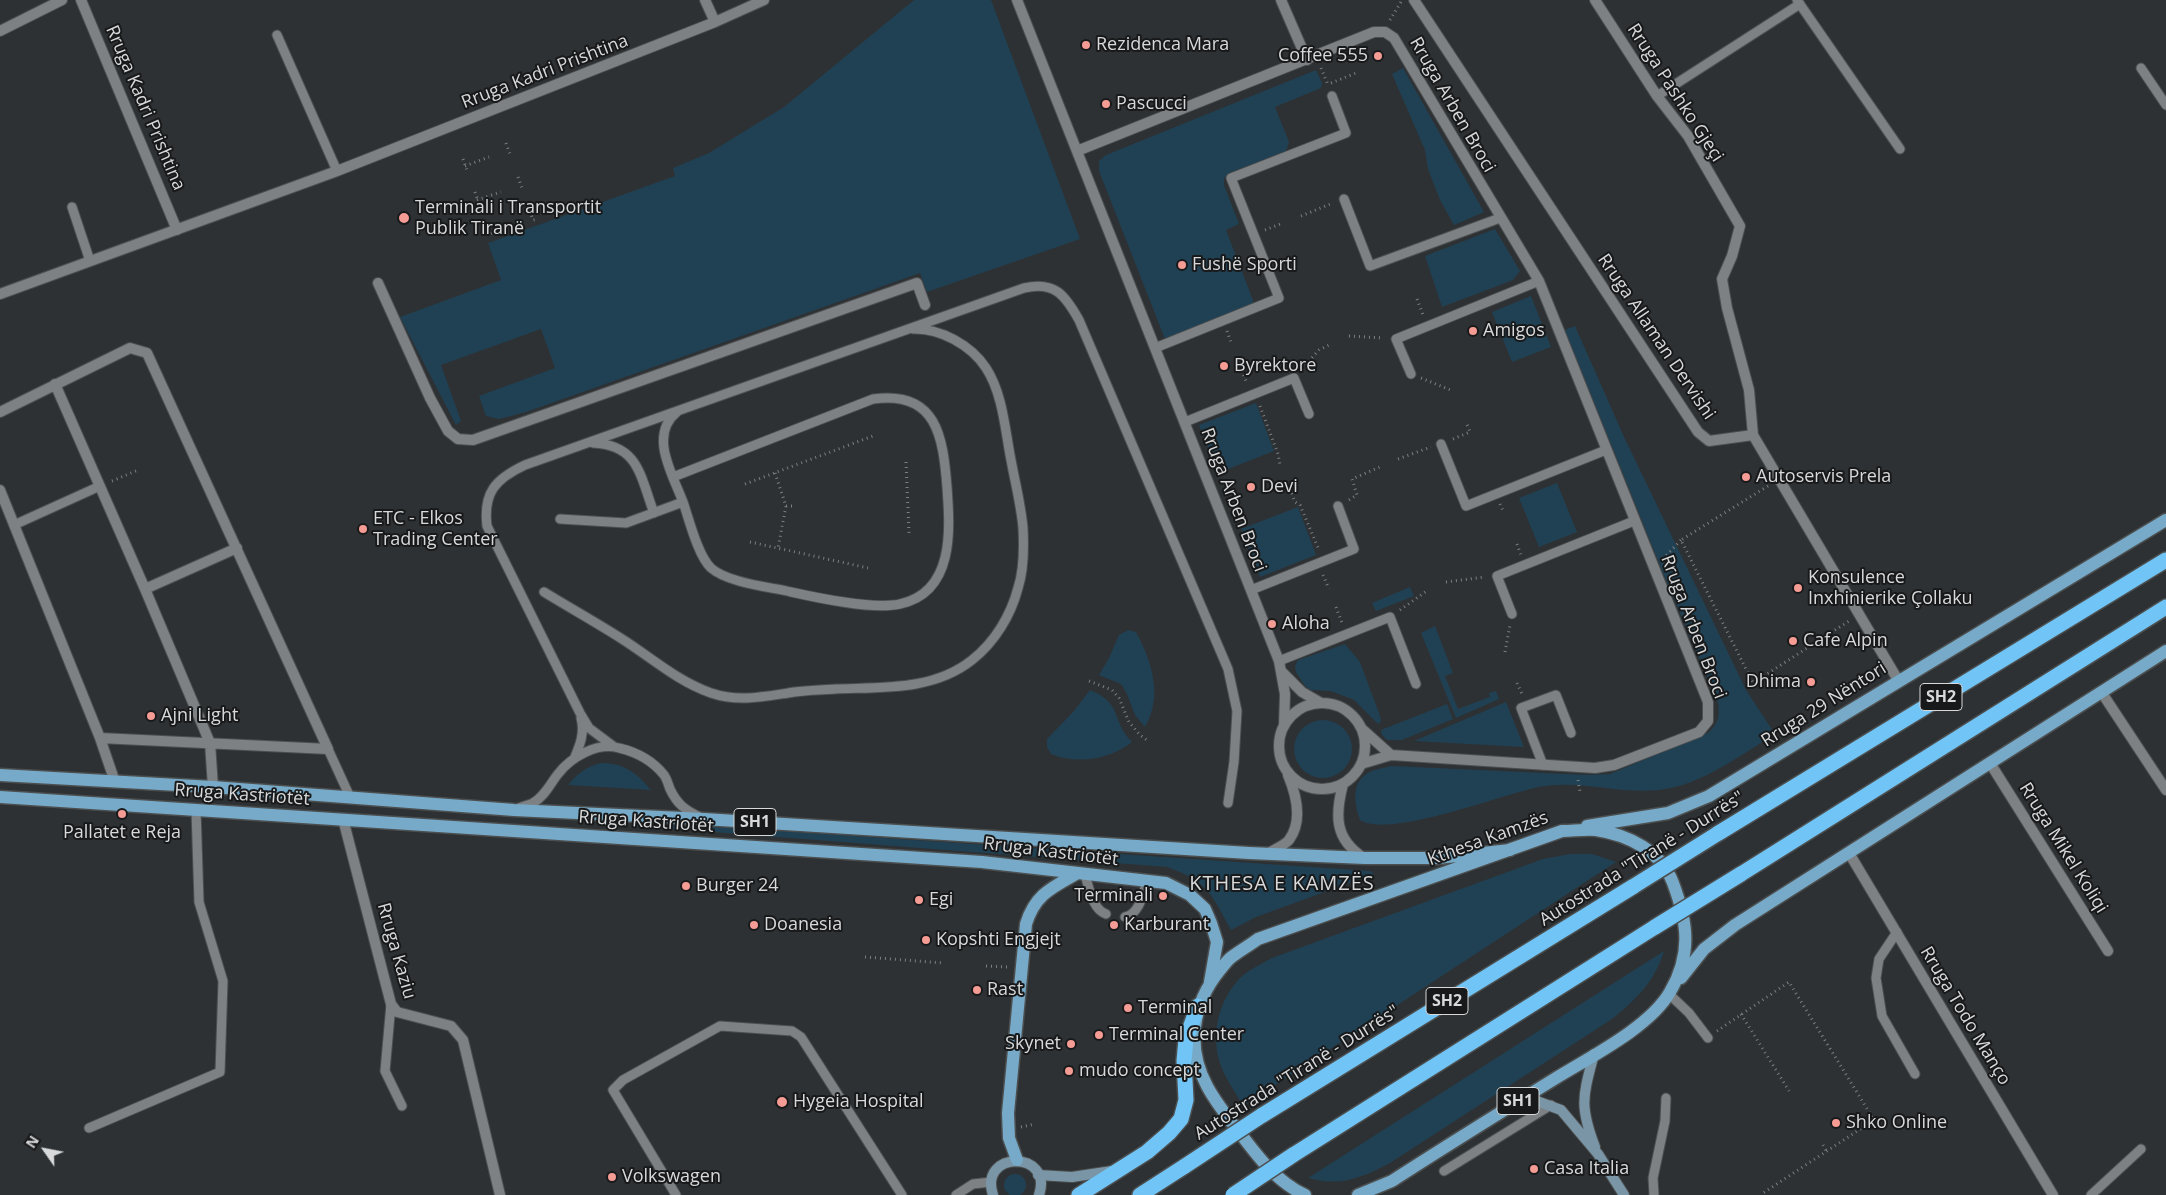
<!DOCTYPE html>
<html>
<head>
<meta charset="utf-8">
<style>
	body { margin:0 }
	#map { position:relative; width:2166px; height:1195px; overflow:hidden; background:#2e3133; font-family:"Open Sans",sans-serif }
	canvas { display:block }
	.north { position:absolute; left:20px; top:1125px; width:50px; height:50px; -webkit-text-stroke:4px #18191a; paint-order:stroke; rotate:303deg; font-size:14px; font-weight:700; line-height:20px; text-align:center; color:#d7d9da }
	.north::after { content:''; display:block; margin:auto; width:18px; height:22px; background:#d7d9da; clip-path:polygon(50% 0,100% 100%,50% 72%,0 100%) }
</style>
</head>
<body>
<div id="map">
<canvas width="2166" height="1195"></canvas>
<div class="north">N</div>
</div>
<script>
const context = document.querySelector('canvas').getContext('2d');
context.lineJoin = 'round';
function fill(path, color) { context.fillStyle = color; context.fill(path, 'evenodd'); }
function strokePath(path, color, width, dash) { context.strokeStyle = color; context.lineWidth = width; context.lineCap = dash ? 'butt' : 'round'; context.setLineDash(dash || []); context.stroke(path); }
function write(font, color, halo, rows, align = 'center') {
  context.font = font + ' "Open Sans",sans-serif'; context.lineWidth = 4; context.setLineDash([]); context.textBaseline = 'middle'; context.strokeStyle = halo; context.fillStyle = color; for (const [text, x, y, turn = 0] of rows) {
    context.save(); context.translate(x, y); context.rotate((+turn || 0) * Math.PI / 180); context.textAlign = isNaN(turn) ? turn : align; if (halo) context.strokeText(text, 0, 0); context.fillText(text, 0, 0); context.restore();
  }
}
fill(new Path2D(`
	M914 0H991L1080 239 927 292 920 273 526 412 499 419 486 416 479 396 555 368 541 329 441 365 461 421 456 425 400 317 501 280 488 243 675 176 673 168 709 153 784 107Z
	M1403 68 1484 212 1454 225 1440 200 1428 169 1425 150 1392 74Z
	M1316 70 1322 83 1321 88 1275 107 1289 142 1286 151 1229 173 1224 178V185L1239 224 1226 230 1254 303 1165 339 1099 171V161L1106 155Z
	M1495 229 1520 271 1513 280 1442 307 1425 256Z
	M1531 296 1551 347 1512 362 1492 312Z
	M1575 326 1625 439 1746 690 1775 734C1744 753 1711 778 1675 787 1630 799 1584 778 1539 787 1503 794 1389 839 1360 820 1354 804 1351 783 1368 773 1374 769 1384 768 1391 766L1588 775 1610 774 1708 733C1719 722 1720 716 1718 702L1663 573 1565 330Z
	M1256 403 1274 451 1218 473 1199 425Z
	M1557 483 1577 532 1539 547 1519 498Z
	M1298 507 1316 555 1260 577 1241 529Z
	M1410 587 1414 596 1376 611 1372 603Z
	M1435 626 1453 673 1445 676 1458 709 1490 697 1489 693 1496 691 1499 699 1456 718 1421 633Z
	M1128 630 1136 632C1152 662 1163 695 1145 727L1135 715 1127 694 1121 684 1099 675 1109 658 1119 635Z
	M1345 644 1360 662 1380 716 1381 721 1378 724 1354 700 1331 691 1311 690 1305 686 1296 672 1295 666 1298 660Z
	M1090 690C1123 703 1110 719 1132 742 1111 759 1077 765 1051 754L1047 747V739L1074 711Z
	M1506 702 1524 747 1414 741Z
	M1447 704 1453 719 1402 740H1387L1382 735 1381 730Z
	M1294 749a29 29 0 1 1 58 0a29 29 0 1 1-58 0Z
	M601 763C624 763 637 773 651 790L568 785C578 773 586 767 601 763Z
	M636 824 736 828 1370 871 1374 874 1256 917 1231 930C1211 894 1209 882 1167 867L635 826Z
	M1570 854H1592L1616 862 1243 1106C1237 1095 1229 1084 1224 1073 1209 1042 1216 1004 1239 979 1248 970 1261 964 1272 958L1543 859Z
	M1664 951C1655 981 1636 1000 1612 1019L1390 1163C1361 1178 1341 1187 1308 1178Z
	M1004 1185a11 11 0 1 1 22 0a11 11 0 1 1-22 0Z`), '#204154');
const lane = new Path2D(`
	M1797 0 1900 149
	M277 35 337 171
	M2141 68 2166 105
	M1657 96 1800 4
	M1344 199 1370 266 1500 218
	M72 207 90 261
	M1155 348 1279 298 1231 178 1346 133 1332 96
	M1411 374 1396 339 1539 281
	M677 412C648 435 673 475 683 502
	M1185 422 1294 378 1309 414
	M593 443C639 445 640 476 654 513
	M1441 444 1466 506 1606 450
	M560 519 626 523 683 502C689 519 698 556 711 568 728 583 770 587 791 592 818 598 873 610 900 604 955 592 950 529 947 487 943 437 937 390 873 399L673 477
	M14 525 100 486
	M1251 590 1354 549 1338 506
	M544 592C570 608 597 623 622 639 652 658 677 681 711 693 737 702 762 697 788 693 803 690 820 690 835 689 882 687 933 691 972 660 995 642 1011 615 1018 588 1024 570 1024 547 1023 528 1021 505 1015 482 1011 460 1005 430 1003 394 986 368 971 345 940 328 913 329
	M1512 614 1497 576 1634 521
	M1279 661 1390 617 1416 684
	M613 746 589 728 580 713 487 526C483 493 495 479 525 465L1024 288C1055 281 1065 295 1079 320L1228 669 1237 711 1234 762 1228 803
	M328 749 350 797
	M574 759C580 745 585 733 581 718
	M1543 765 1521 708 1556 695 1571 733
	M519 808C523 806 529 805 533 803 545 796 550 784 558 774 571 757 597 742 619 748 636 752 653 761 664 775 667 779 668 784 670 789 677 804 685 810 700 817
	M1085 875C1089 887 1092 909 1106 914
	M1125 917C1140 914 1143 893 1147 881
	M1897 932 1879 959 1876 978 1882 1016 1915 1074
	M1669 994 1689 1013 1708 1038
	M391 1004 385 1071 402 1106
	M89 1128 220 1072 223 981 199 902 196 810
	M1444 1171 1551 1105
	M676 1195 613 1090 623 1080 720 1026 792 1031 801 1037 902 1195
	M956 1195 973 1184 991 1182
	M1654 1195 1653 1178 1665 1121 1666 1098
	M2091 1195 2141 1149`);
const street = new Path2D(`
	M81 0 177 230
	M705 0 715 22
	M1017 0 1279 661 1285 694 1284 726
	M1281 0 1307 60
	M1414 0 1698 432 1709 441 1753 435
	M1595 0 1657 96 1688 136 1740 226 1732 256 1722 279 1727 308 1749 390 1753 435 1898 680
	M0 31 62 0
	M1077 151 1374 32H1385L1394 38 1539 281 1708 702V721L1699 732 1614 765 1595 768 1391 755 1361 764
	M378 283 430 398 448 431 458 439 473 440 917 283 925 305
	M0 294 337 171 715 22 764 0
	M55 384 145 589 210 743 213 787
	M0 412 130 348 147 353 328 749 100 738
	M0 490 100 738 115 782
	M145 589 237 548
	M1282 672 1302 692 1321 703
	M2102 693 2166 790
	M1279 746a43 43 0 1 1 86 0a43 43 0 1 1-86 0Z
	M1362 729 1391 755
	M1990 763 2108 951
	M1343 784C1335 815 1334 839 1364 858
	M343 819 391 1004 397 1012 451 1026 463 1040 500 1195
	M1269 853C1275 849 1285 845 1289 840 1303 821 1296 794 1288 775
	M1849 853 2053 1195`);
const secondary = new Path2D(`
	M1594 1054C1583 1096 1579 1105 1595 1147
	M1526 1097 1561 1110 1598 1154 1624 1195
	M1038 1175 1072 1177 1112 1171
	M993 1195C978 1150 1054 1150 1039 1195`);
const primary = new Path2D(`
	M0 775 213 787 514 810 704 819 1249 853 1365 858H1438L1510 850
	M0 797 982 862 1166 883 1190 895 1205 909 1211 923 1217 942 1210 982
	M1587 826 1668 813 1709 796 2166 520
	M1681 978 1704 949 1735 925 2166 651
	M1017 1160 1009 1138 1008 1113 1026 924C1035 895 1051 888 1076 874
	M1305 1195C1277 1182 1258 1157 1240 1133 1228 1118 1216 1103 1207 1086 1186 1047 1192 1004 1220 970 1224 965 1228 959 1233 956 1241 950 1250 945 1258 939L1562 831C1573 831 1585 829 1596 830 1629 835 1661 851 1673 883 1688 923 1692 954 1670 992 1650 1027 1590 1057 1556 1078 1501 1112 1446 1146 1392 1181L1358 1195`);
const highway = new Path2D(`
	M1717 834 2166 560
	M1741 874 2166 607
	M1261 1116 1634 886
	M1293 1155 1655 927
	M1079 1195 1147 1152 1169 1133 1181 1119 1186 1100 1184 1061 1186 1039 1198 1006
	M1140 1195 1185 1166`);
strokePath(lane, '#4c4f50', 11);
strokePath(street, '#4c4f50', 12);
strokePath(secondary, '#4c4f50', 12);
strokePath(primary, '#4c4f50', 15);
strokePath(highway, '#4c4f50', 18);
strokePath(new Path2D(`
	M1390 20 1401 2
	M1321 68 1328 85
	M1331 83 1356 73
	M506 143 511 157
	M463 159 468 173
	M465 166 489 157
	M518 177 523 191
	M475 192 480 206
	M477 200 501 192
	M530 211 533 220 538 219
	M1301 216 1333 203
	M487 226 489 234 513 225
	M1265 230 1283 223
	M1417 299 1423 315
	M1227 331 1231 342
	M1349 336 1384 338
	M1238 361 1247 384
	M1302 369 1319 350 1331 344
	M1421 378 1453 391
	M1260 406 1278 454 1280 465
	M1453 439 1470 432 1466 422
	M1398 459 1431 447
	M906 462 909 533
	M775 473 786 506 778 548
	M112 481 138 470
	M745 484 873 436
	M1288 484 1295 502 1300 505 1319 550
	M1768 486 1681 540 1753 683 1849 621
	M1349 500 1357 495 1352 479 1380 467
	M1500 504 1504 513
	M786 506H794
	M750 542 868 568
	M1517 544 1521 555
	M1663 559 1681 540
	M1323 575 1329 589
	M1446 582 1485 577
	M1336 607 1342 623
	M1400 610 1428 590
	M1505 652 1510 625
	M1089 681 1112 690 1119 698 1129 722 1140 735 1148 741
	M1517 683 1522 694
	M1578 780 1580 792
	M865 957 943 963
	M986 966 1007 967
	M1741 1014 1789 1091
	M1717 1031 1789 982 1874 1120 1763 1193
	M1021 1127 1035 1124
	M1823 1145 1827 1152`), '#7c7f80', 3, [1, 4]);
strokePath(lane, '#7d8184', 9);
strokePath(street, '#7d8184', 10);
strokePath(secondary, '#7995a6', 10);
strokePath(primary, '#76aac8', 12);
strokePath(highway, '#71c5f6', 15);
const highwayBridge = new Path2D(`
	M1634 886 1717 834
	M1655 927 1741 874
	M1185 1166 1261 1116
	M1233 1195 1293 1155`);
strokePath(highwayBridge, '#4c4f50', 18, []);
strokePath(highwayBridge, '#71c5f6', 15);
for (const [x, y, r, color] of [
	[1086,45,5,"#f59c94"],
	[1378,56,5,"#f59c94"],
	[1106,104,5,"#f59c94"],
	[404,218,6,"#f59c94"],
	[1182,265,5,"#f59c94"],
	[1473,331,5,"#f59c94"],
	[1224,366,5,"#f59c94"],
	[1746,477,5,"#f59c94"],
	[1251,487,5,"#f59c94"],
	[363,529,5,"#f59c94"],
	[1798,588,5,"#f59c94"],
	[1272,624,5,"#f59c94"],
	[1793,641,5,"#f59c94"],
	[1811,682,5,"#f59c94"],
	[151,716,5,"#f59c94"],
	[122,814,5,"#f59c94"],
	[686,886,5,"#f59c94"],
	[1163,896,5,"#f59c94"],
	[919,900,5,"#f59c94"],
	[754,925,5,"#f59c94"],
	[1114,925,5,"#f59c94"],
	[926,940,5,"#f59c94"],
	[977,990,5,"#f59c94"],
	[1128,1008,5,"#f59c94"],
	[1099,1035,5,"#f59c94"],
	[1071,1044,5,"#f59c94"],
	[1069,1071,5,"#f59c94"],
	[782,1102,6,"#f59c94"],
	[1836,1123,5,"#f59c94"],
	[1534,1169,5,"#f59c94"],
	[612,1177,5,"#f59c94"]
]) { const dot = new Path2D(); dot.arc(x, y, r, 0, 2 * Math.PI); context.fillStyle = color; context.fill(dot); strokePath(dot, '#18191a', 2); }
for (const [x, y, w] of [
	[1941,697,42],
	[755,822,42],
	[1447,1001,42],
	[1518,1101,42]
]) { const box = new Path2D(); box.roundRect(x - w / 2, y - 13.5, w, 27, 4); context.fillStyle = '#18191a'; context.fill(box); strokePath(box, '#d7d9da', 1); }
write('bold 16px', '#d7d9da', null, [
	["SH2",1941,697],
	["SH1",755,822],
	["SH2",1447,1001],
	["SH1",1518,1101]
]);
write('18px', '#d7d9da', '#18191a', [
	["Rezidenca Mara",1096,45],
	["Coffee 555",1368,56,"right"],
	["Pascucci",1116,104],
	["Terminali i Transportit",415,208],
	["Publik Tiranë",415,229],
	["Fushë Sporti",1192,265],
	["Amigos",1483,331],
	["Byrektore",1234,366],
	["Autoservis Prela",1756,477],
	["Devi",1261,487],
	["ETC - Elkos",373,519],
	["Trading Center",373,540],
	["Konsulence",1808,578],
	["Inxhinierike Çollaku",1808,599],
	["Aloha",1282,624],
	["Cafe Alpin",1803,641],
	["Dhima",1801,682,"right"],
	["Ajni Light",161,716],
	["Pallatet e Reja",122,833,"center"],
	["Burger 24",696,886],
	["Terminali",1153,896,"right"],
	["Egi",929,900],
	["Doanesia",764,925],
	["Karburant",1124,925],
	["Kopshti Engjejt",936,940],
	["Rast",987,990],
	["Terminal",1138,1008],
	["Terminal Center",1109,1035],
	["Skynet",1061,1044,"right"],
	["mudo concept",1079,1071],
	["Hygeia Hospital",793,1102],
	["Shko Online",1846,1123],
	["Casa Italia",1544,1169],
	["Volkswagen",622,1177]
], 'left');
write('18px', '#d7d9da', '#18191a', [
	["Rruga Kadri Prishtina",545,72,-21],
	["Rruga Pashko Gjeçi",1675,93,57],
	["Rruga Arben Broci",1452,105,60],
	["Rruga Kadri Prishtina",145,108,67],
	["Rruga Allaman Dervishi",1656,337,56],
	["Rruga Arben Broci",1233,500,69],
	["Rruga Arben Broci",1693,627,69],
	["Rruga 29 Nëntori",1824,705,-32],
	["Rruga Kastriotët",242,795,4],
	["Rruga Kastriotët",646,822,4],
	["Kthesa Kamzës",1488,839,-20],
	["Rruga Mikel Koliqi",2063,848,58],
	["Rruga Kastriotët",1051,852,7],
	["Autostrada \"Tiranë - Durrës\"",1642,859,-32],
	["Rruga Kaziu",396,951,74],
	["Rruga Todo Manço",1965,1016,59],
	["Autostrada \"Tiranë - Durrës\"",1297,1073,-32]
]);
context.letterSpacing = '1px';
write('20px', '#d7d9da', '#18191a', [
	["KTHESA E KAMZËS",1282,884]
]);
context.letterSpacing = '0px';
</script>
</body>
</html>
